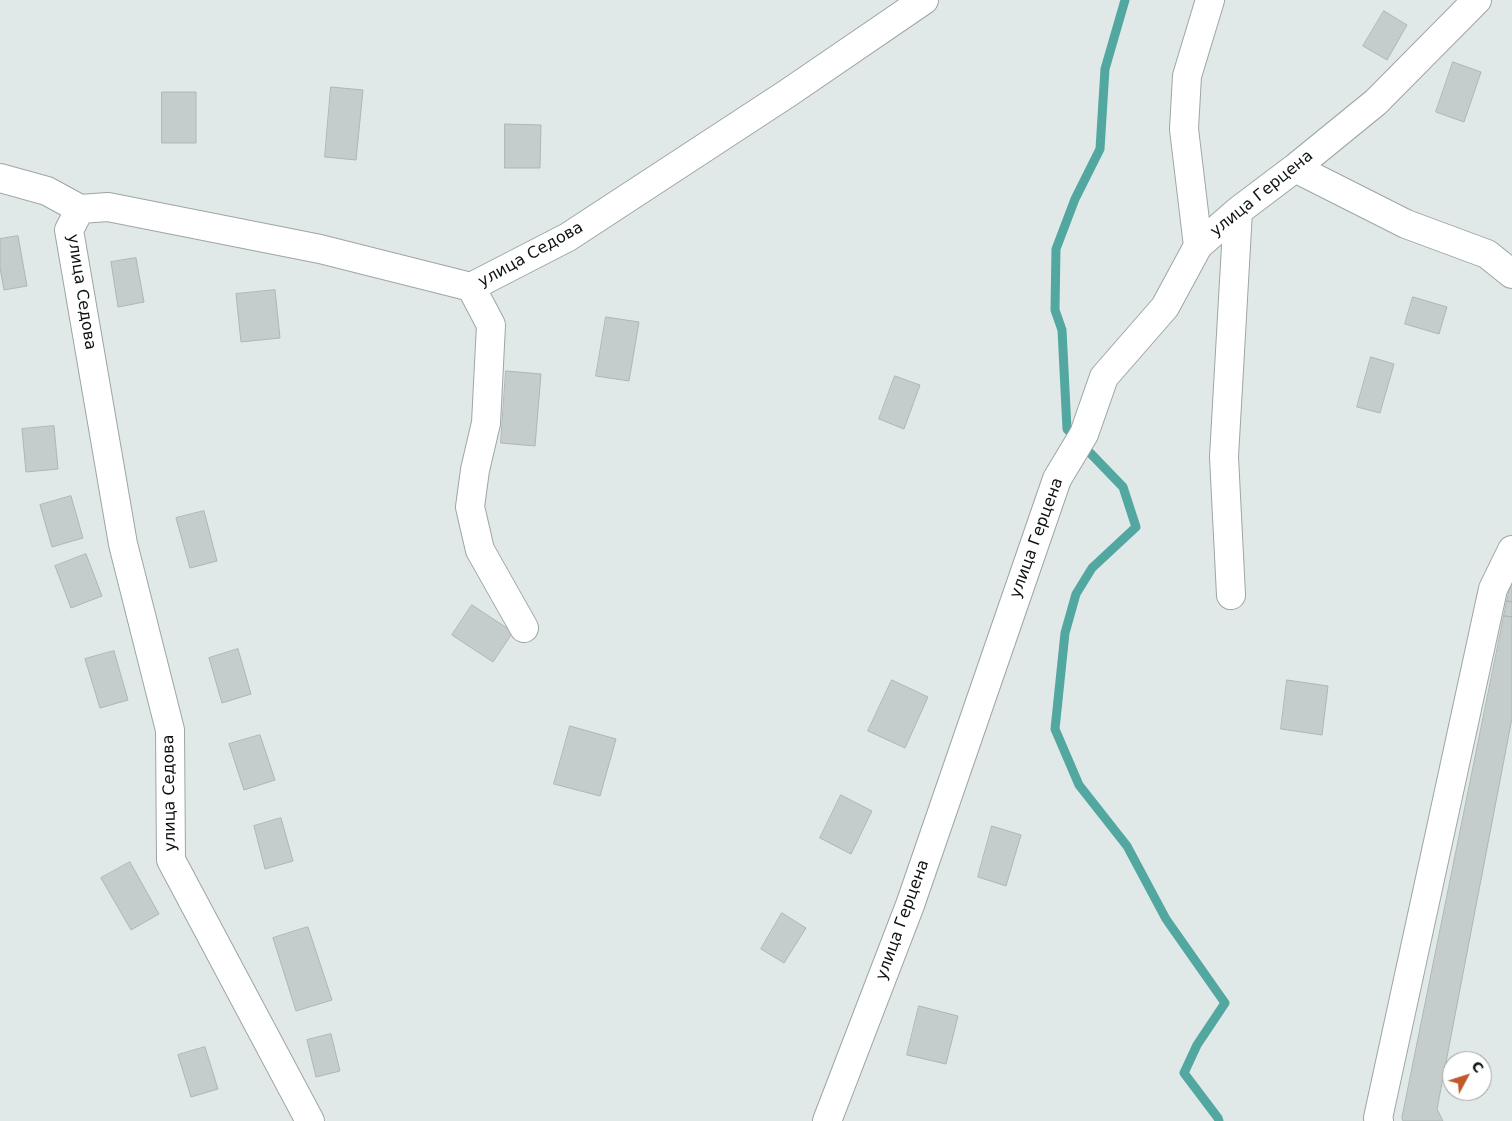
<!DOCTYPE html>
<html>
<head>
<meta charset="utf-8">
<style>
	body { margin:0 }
	#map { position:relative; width:1512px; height:1121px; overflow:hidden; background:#e0e9e8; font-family:"DejaVu Sans",sans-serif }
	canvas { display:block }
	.north { position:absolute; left:1442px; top:1051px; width:50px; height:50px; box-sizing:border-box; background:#fff; border:1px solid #9fa0a0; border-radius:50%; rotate:50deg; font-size:14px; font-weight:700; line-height:20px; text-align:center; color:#0f1212 }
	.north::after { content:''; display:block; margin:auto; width:18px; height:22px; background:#c05a2b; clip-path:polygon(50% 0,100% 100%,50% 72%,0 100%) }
</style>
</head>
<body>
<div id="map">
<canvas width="1512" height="1121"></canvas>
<div class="north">С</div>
</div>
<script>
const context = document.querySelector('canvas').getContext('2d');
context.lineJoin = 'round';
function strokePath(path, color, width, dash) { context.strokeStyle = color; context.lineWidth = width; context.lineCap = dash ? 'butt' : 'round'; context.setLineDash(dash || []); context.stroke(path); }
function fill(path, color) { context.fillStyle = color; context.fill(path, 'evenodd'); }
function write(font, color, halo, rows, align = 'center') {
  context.font = font + ' "DejaVu Sans",sans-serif'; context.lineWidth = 4; context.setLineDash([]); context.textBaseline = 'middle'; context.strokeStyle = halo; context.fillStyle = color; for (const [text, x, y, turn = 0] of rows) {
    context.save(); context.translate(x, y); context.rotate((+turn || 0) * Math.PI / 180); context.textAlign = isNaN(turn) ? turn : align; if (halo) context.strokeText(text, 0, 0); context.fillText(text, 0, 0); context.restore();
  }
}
strokePath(new Path2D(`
	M1125 0 1105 69 1100 149 1075 199 1056 249 1055 310 1062 330 1067 429 1123 487 1136 527 1092 568 1076 594 1065 633 1055 729 1079 785 1127 846 1166 919 1225 1003 1197 1045 1184 1073 1218 1118 1219 1121`), '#52a7a0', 9);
const building = new Path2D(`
	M1384 11 1407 25 1387 60 1363 46Z
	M1453 62 1481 72 1464 122 1436 112Z
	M331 87 363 90 356 160 325 157Z
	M162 92H196V143H162Z
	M505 124 541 125 540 168H505Z
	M18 236 27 286 4 290 0 268V239Z
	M136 258 144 302 118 307 111 262Z
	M275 290 280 338 241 342 236 294Z
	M1413 297 1447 307 1439 334 1405 324Z
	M606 317 639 322 629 381 596 376Z
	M1371 357 1394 364 1380 413 1357 407Z
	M506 371 541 374 535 446 501 443Z
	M895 376 920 385 904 429 879 419Z
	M54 426 58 469 26 472 22 429Z
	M71 496 83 538 52 547 40 505Z
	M204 511 217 561 190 568 176 518Z
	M86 554 102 596 71 608 55 566Z
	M1512 579V602L1507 601Z
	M1507 601 1512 602V617L1504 616Z
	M472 605 513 632 493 662 452 635Z
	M1504 616 1512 617V718L1437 1109 1443 1121H1403L1402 1118Z
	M238 649 251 694 222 703 209 658Z
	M114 651 128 700 100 708 85 659Z
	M892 680 928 697 905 748 868 731Z
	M1287 680 1328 686 1322 735 1281 729Z
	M570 726 616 739 600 796 554 784Z
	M260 735 275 780 244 790 229 744Z
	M841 795 872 811 851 854 820 838Z
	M281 818 293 861 265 869 254 826Z
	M992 826 1021 835 1006 886 978 877Z
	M130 862 159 914 131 930 101 878Z
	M782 913 806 928 784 963 761 949Z
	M308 927 332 1000 296 1011 273 938Z
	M919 1006 958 1016 946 1064 907 1055Z
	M331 1034 340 1071 316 1077 307 1040Z
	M205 1047 218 1089 191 1097 178 1055Z`);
fill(building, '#c4cdcc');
strokePath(building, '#aeb6b5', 1);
const minor = new Path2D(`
	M1295 168 1406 224 1487 254 1512 274
	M0 178 47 191 80 209
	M1198 246 1184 129 1187 76 1210 0
	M471 287 491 325 486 423 475 470 470 507 480 550 524 628
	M1231 595 1224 457 1238 211
	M310 1121 171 860 170 730 123 544 69 230 80 209 108 207 320 249 471 287 568 237 788 93 924 0
	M827 1121 910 905 1057 479 1084 434 1104 377 1165 307 1198 246 1238 211 1295 168 1376 102 1477 0
	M1379 1121 1378 1118 1493 589 1512 550`);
strokePath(minor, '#9da6a5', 30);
strokePath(minor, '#fff', 28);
write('16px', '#0f1212', '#fff', [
	["улица Герцена",1262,194,-39],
	["улица Седова",531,255,-29],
	["улица Седова",81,292,81],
	["улица Герцена",1037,538,-70],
	["улица Седова",170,793,-91],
	["улица Герцена",903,920,-70]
]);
</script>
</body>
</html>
